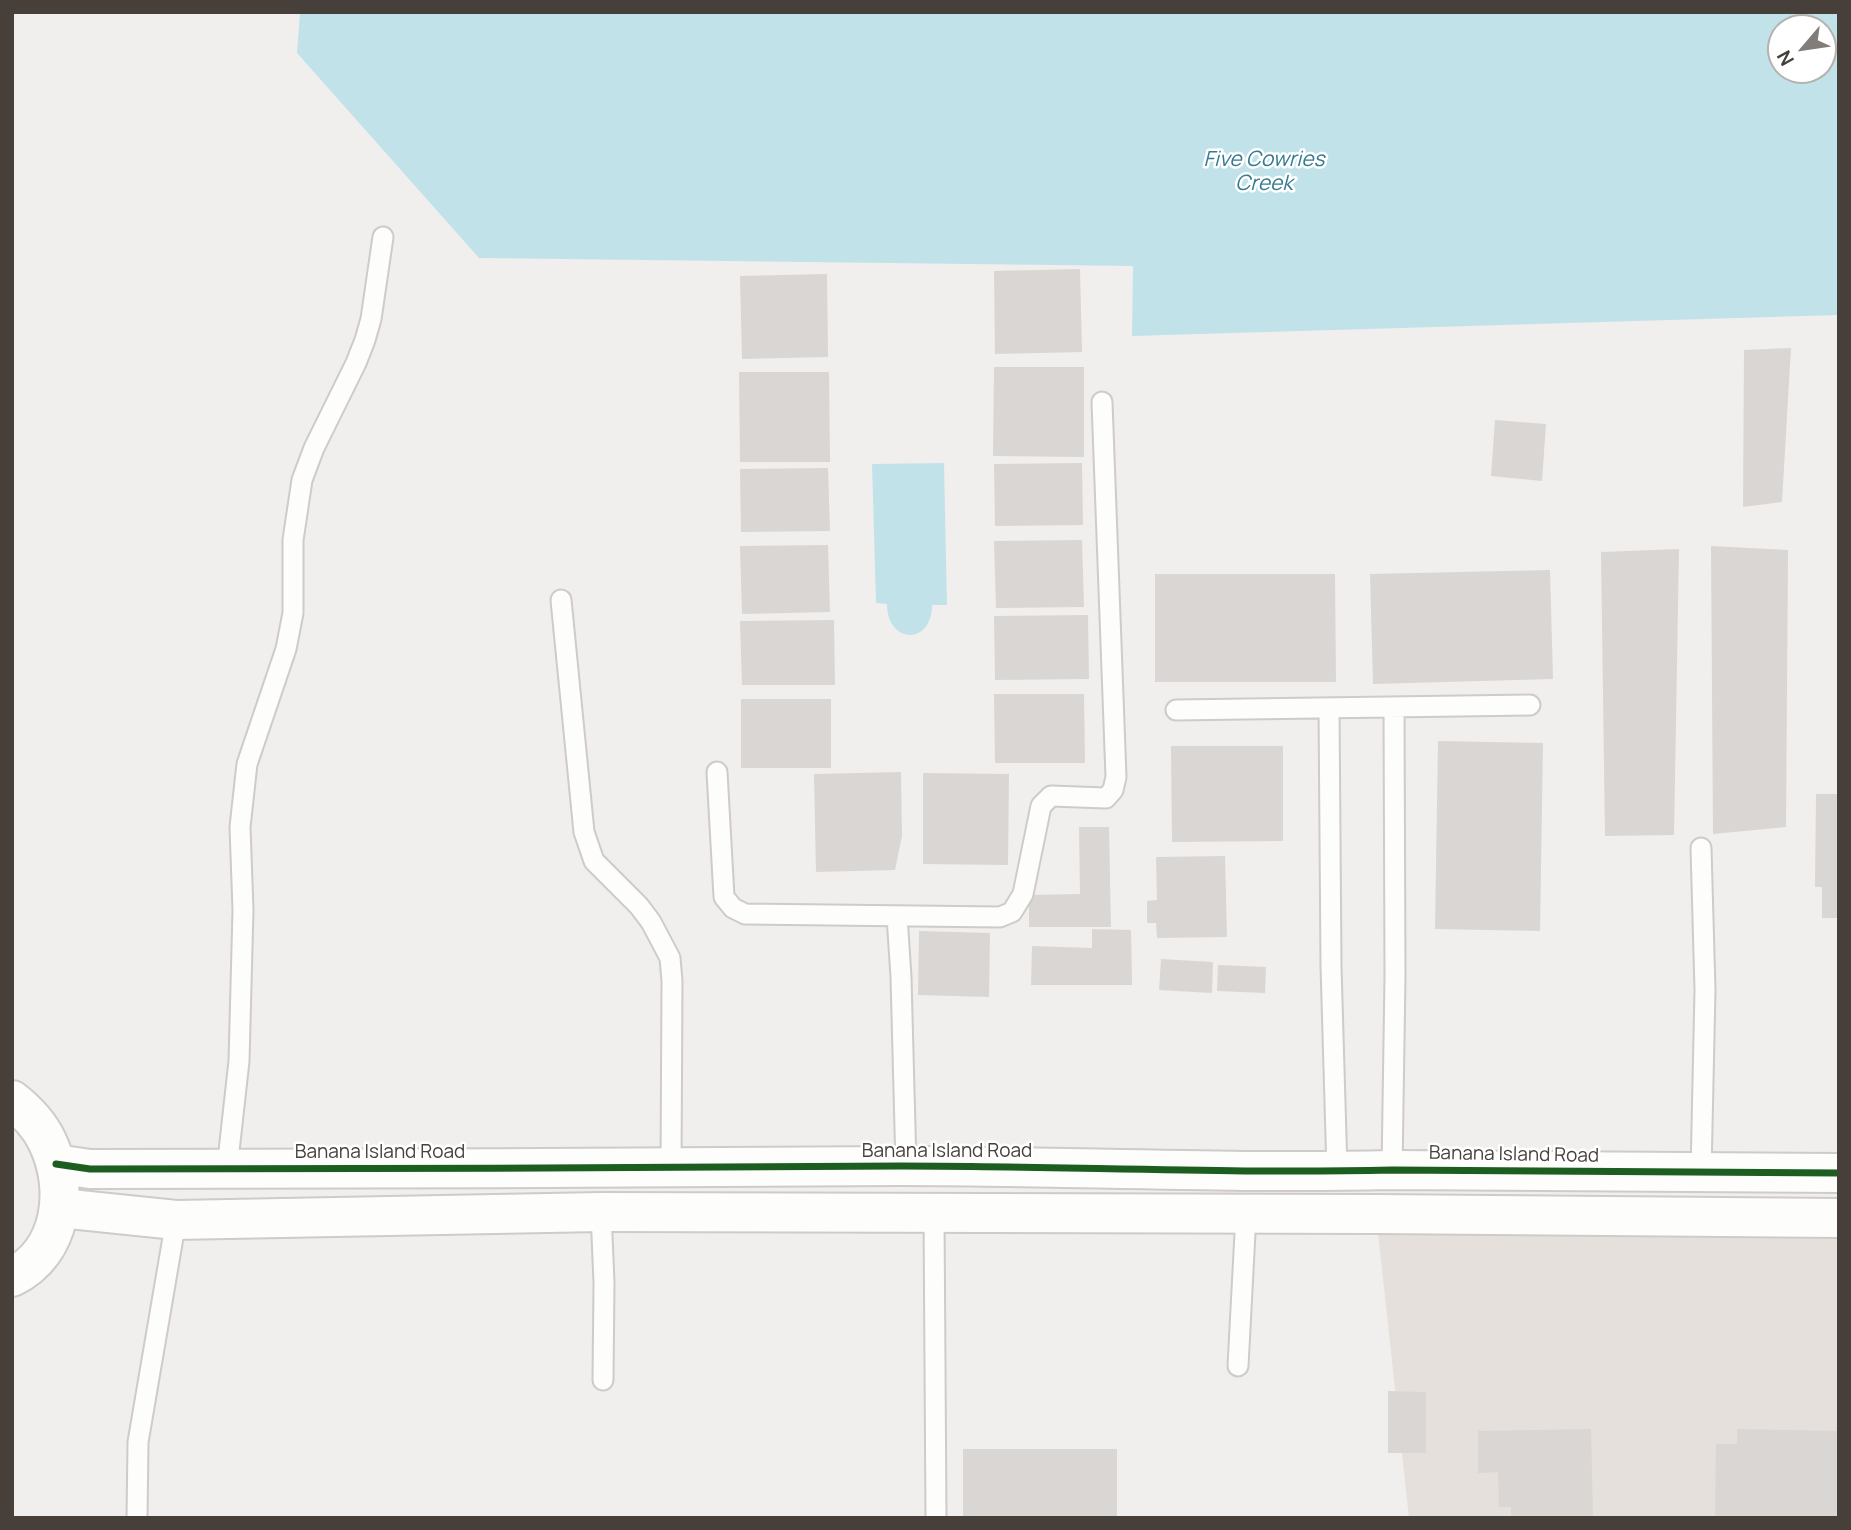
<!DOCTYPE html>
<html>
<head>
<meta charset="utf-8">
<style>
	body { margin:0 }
	#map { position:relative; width:1851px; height:1530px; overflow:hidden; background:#f1efed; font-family:Manrope,sans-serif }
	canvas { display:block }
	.frame { position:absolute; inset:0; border:14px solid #473f39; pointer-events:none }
	.north { position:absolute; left:1767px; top:14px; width:70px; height:70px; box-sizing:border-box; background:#fff; border:2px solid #b5b2b0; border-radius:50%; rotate:241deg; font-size:19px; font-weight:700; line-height:28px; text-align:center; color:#473f39 }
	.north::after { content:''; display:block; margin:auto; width:24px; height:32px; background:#827d78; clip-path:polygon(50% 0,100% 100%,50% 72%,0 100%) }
</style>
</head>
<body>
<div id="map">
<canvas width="1851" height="1530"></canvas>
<div class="frame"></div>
<div class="north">N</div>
</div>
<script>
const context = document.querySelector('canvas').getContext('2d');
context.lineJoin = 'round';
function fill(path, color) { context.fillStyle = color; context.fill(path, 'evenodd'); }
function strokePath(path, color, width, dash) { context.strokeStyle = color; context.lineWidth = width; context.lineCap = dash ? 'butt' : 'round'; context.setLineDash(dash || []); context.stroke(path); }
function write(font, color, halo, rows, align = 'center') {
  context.font = font + ' Manrope,sans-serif'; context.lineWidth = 5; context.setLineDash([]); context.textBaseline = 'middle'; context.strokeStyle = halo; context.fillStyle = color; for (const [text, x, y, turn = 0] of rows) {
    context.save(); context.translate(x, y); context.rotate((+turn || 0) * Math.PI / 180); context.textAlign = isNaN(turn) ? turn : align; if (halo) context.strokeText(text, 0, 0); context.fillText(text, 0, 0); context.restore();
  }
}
fill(new Path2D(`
	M1376 1214 1839 1219V1518H1409Z`), '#e5e0db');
fill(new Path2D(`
	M300 12H1839V315L1132 336 1133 266 479 258 297 53ZM1781 28H1823V70H1781Z
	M944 463 947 605H932C932 646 887 644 887 604L876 603 872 464Z`), '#c2e2ea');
fill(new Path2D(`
	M1080 269 1082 352 995 354 994 271Z
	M827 274 828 357 742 359 740 276Z
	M1791 348 1782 502 1743 507 1744 350Z
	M994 367H1084V457L993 456Z
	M739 372H829L830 462H740Z
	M1495 420 1546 424 1542 481 1491 476Z
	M1082 463 1083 525 995 526 994 464Z
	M828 468 830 531 741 532 740 469Z
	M1082 540 1084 607 996 608 994 541Z
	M828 545 830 612 742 614 740 546Z
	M1711 546 1788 550 1786 827 1713 834Z
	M1679 549 1674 835 1605 836 1601 552Z
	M1550 570 1553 679 1373 684 1370 574Z
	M1155 574H1335L1336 682H1155Z
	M1088 615 1089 679 995 680 994 616Z
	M834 620 835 685H742L740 621Z
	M994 694H1084L1085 763H995Z
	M741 699H831V768H741Z
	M1438 741 1543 743 1540 931 1435 929Z
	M1171 746H1283V841L1172 842Z
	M901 772 902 836 895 870 816 872 814 774Z
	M923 773 1009 774 1008 865 923 864Z
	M1816 794H1839V918H1822V887H1815Z
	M1079 827H1109L1111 927H1029V895L1080 894Z
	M1225 856 1227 937 1157 938 1156 923H1147V901L1157 900 1156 857Z
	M1092 929 1131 930 1132 985H1031L1032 946 1092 948Z
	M919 931 990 933 989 997 918 995Z
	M1161 959 1213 962 1212 993 1159 990Z
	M1218 965 1266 967 1265 993 1217 991Z
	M1388 1391 1426 1392V1453H1388Z
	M1591 1429 1593 1518H1511V1507H1499L1498 1472 1478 1473V1431Z
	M1737 1429 1839 1431V1518H1715L1716 1444H1737Z
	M963 1449H1117V1518H963Z`), '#d9d6d4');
const service = new Path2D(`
	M561 600 584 832 594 861 639 906 651 922 670 958 672 981 671 1169
	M1329 708 1331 966 1337 1171
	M1176 710 1530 705
	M717 772 724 897 733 908 745 914 1000 917 1012 912 1023 894 1041 806 1051 796 1106 798 1113 790 1116 777 1102 402
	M1701 848 1705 990 1701 1173
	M897 916 901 977 906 1166
	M227 1169 239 1061 243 910 240 827 247 764 286 649 293 613V540L302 480 314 448 356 363 365 340 371 319 383 237
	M1392 1170 1395 976 1394 707
	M601 1212 604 1283 603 1380
	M934 1213 936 1518
	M1238 1366 1246 1214
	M137 1518 138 1442 176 1220`);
const tertiary = new Path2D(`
	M12 1100C26 1111 39 1124 47 1141 70 1188 63 1252 12 1277
	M56 1164 90 1169C360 1170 631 1167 901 1166 1065 1166 1229 1174 1392 1170L1839 1173
	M60 1208 176 1220 601 1212 1376 1214 1839 1218`);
strokePath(service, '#cecbc9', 23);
strokePath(tertiary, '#cecbc9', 42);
strokePath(service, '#fdfdfc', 19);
strokePath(tertiary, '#fdfdfc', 38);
strokePath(new Path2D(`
	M56 1164 90 1169C360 1170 631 1167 901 1166 1065 1166 1229 1174 1392 1170L1839 1173`), '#1b5e20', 7);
write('19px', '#473f39', '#fff', [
	["Banana Island Road",947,1152],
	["Banana Island Road",380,1153],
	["Banana Island Road",1514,1155,1]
]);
write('italic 21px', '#377b90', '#fff', [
	["Five Cowries",1264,160],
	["Creek",1264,184]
]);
</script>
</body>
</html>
